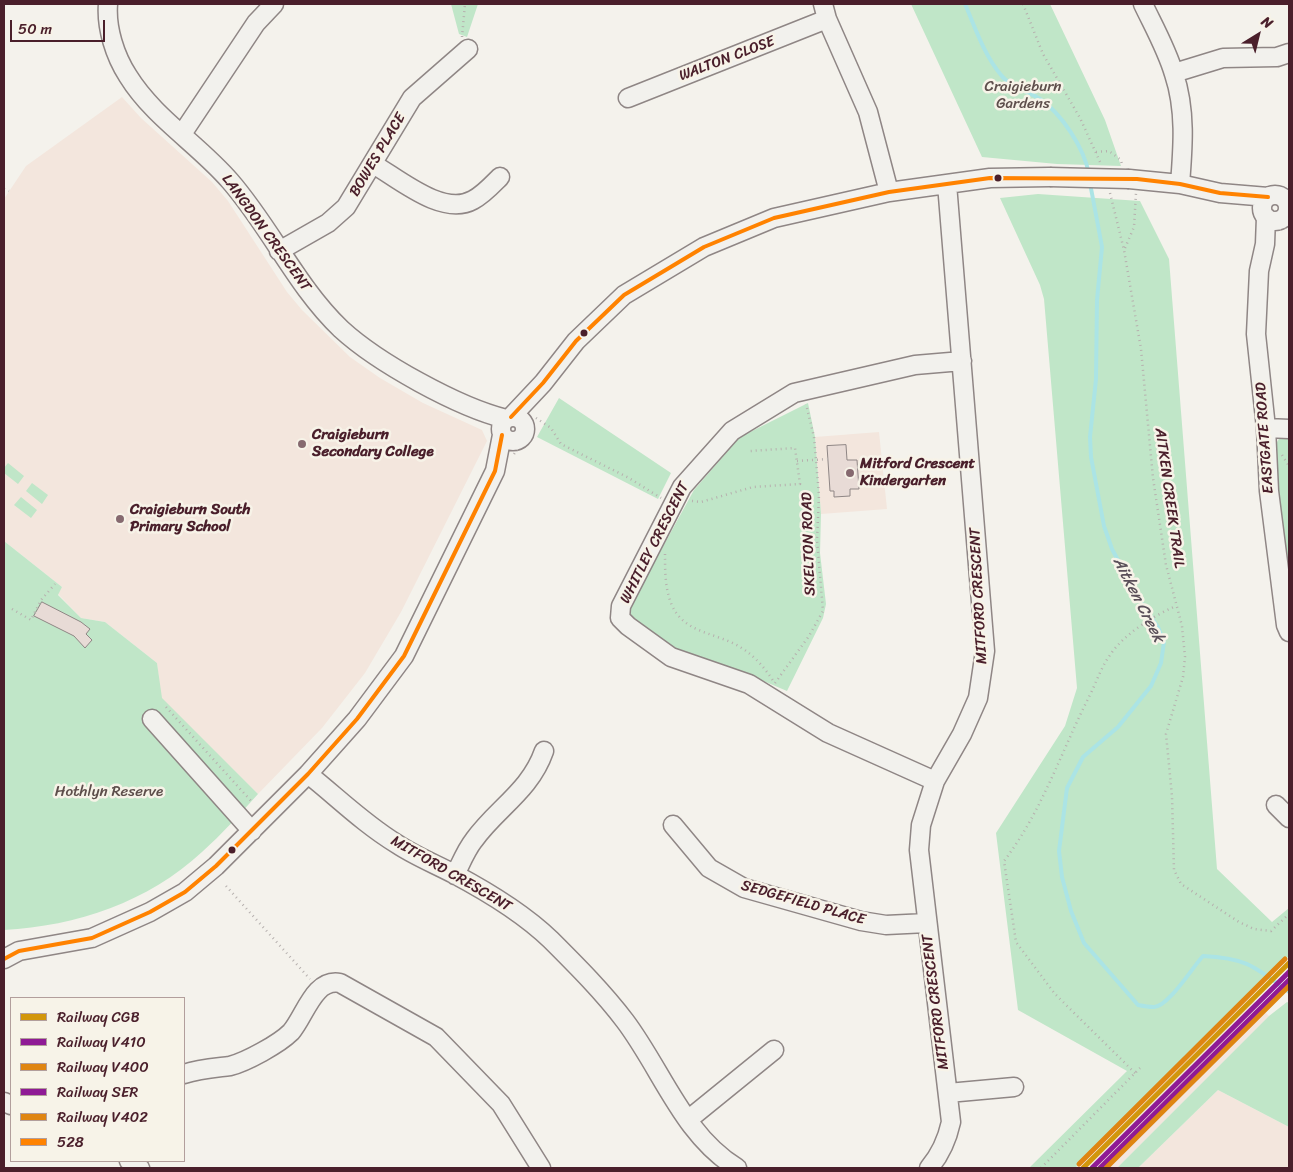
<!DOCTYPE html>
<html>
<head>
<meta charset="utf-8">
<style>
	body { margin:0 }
	#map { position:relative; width:1293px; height:1172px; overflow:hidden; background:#f4f2ec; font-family:Sriracha,sans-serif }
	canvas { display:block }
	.frame { position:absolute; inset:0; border:5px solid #4a1f2b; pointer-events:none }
	.legend { position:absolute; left:10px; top:997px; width:175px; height:165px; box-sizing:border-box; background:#f7f3e8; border:1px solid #b29e9c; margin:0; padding:6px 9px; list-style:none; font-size:15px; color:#4a1f2b }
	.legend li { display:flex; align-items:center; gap:10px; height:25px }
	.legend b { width:25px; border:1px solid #b29e9c }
	.north { position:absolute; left:1233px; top:10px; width:50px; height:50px; -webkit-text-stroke:4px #f7f3e8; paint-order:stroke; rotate:36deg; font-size:14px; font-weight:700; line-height:20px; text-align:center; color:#4a1f2b }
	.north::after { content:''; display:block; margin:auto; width:18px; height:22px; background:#4a1f2b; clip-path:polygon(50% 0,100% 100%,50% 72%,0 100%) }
	.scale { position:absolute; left:10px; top:20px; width:95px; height:22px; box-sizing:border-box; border:2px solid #4a1f2b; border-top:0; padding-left:6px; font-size:15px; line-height:18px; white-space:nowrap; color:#4a1f2b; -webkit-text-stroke:4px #f7f3e8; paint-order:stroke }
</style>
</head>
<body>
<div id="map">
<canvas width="1293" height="1172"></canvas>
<div class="frame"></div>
<ul class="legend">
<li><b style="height:6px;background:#d2960b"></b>Railway CGB</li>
<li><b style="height:6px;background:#8f1a95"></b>Railway V410</li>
<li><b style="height:6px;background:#df8512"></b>Railway V400</li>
<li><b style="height:6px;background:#8f1a95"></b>Railway SER</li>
<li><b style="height:6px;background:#df8512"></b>Railway V402</li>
<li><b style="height:6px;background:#ff8200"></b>528</li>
</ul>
<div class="north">N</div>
<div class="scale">50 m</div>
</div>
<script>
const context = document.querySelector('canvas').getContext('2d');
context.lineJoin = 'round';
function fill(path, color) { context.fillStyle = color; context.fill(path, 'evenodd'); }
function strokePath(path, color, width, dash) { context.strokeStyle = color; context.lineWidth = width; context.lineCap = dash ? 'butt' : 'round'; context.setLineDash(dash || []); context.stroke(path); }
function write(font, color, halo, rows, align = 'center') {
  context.font = font + ' Sriracha,sans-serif'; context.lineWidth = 5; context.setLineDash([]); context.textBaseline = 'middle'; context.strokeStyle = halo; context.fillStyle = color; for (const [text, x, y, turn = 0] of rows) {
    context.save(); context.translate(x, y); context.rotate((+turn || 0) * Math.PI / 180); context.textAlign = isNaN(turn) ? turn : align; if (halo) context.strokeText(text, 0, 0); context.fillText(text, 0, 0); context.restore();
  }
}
fill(new Path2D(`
	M122 97 141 118 212 182 228 201 287 292 302 310 350 357 380 378 423 403 482 430 487 441 401 612 365 673 322 728 258 794 161 698 157 663 105 622 81 618 58 594 62 587 4 541V199L26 166Z
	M879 432 887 509 821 514 815 437Z
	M1249 996 1269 1016 1117 1168H1075Z
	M1218 1090 1289 1127V1168H1138Z`), '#f3e6dd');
fill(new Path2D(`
	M451 4H478L467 37 459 34Z
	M911 4H1050L1105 120 1121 166 1057 164 982 157Z
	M1038 194 1140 201 1169 259 1217 869 1272 922 1289 908V956L1075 1168H1029L1127 1071 1018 1010 996 833 1065 726 1077 688 1044 299 1040 285 1000 198Z
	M559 398 671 473 658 499 537 437Z
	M808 403 815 437 821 513 820 553 826 604 823 618 787 691 747 674 680 652 653 637 627 612 694 490 740 437Z
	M1289 434V611L1273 448 1279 439Z
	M8 463 24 476 18 484 4 473V468Z
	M32 483 48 495 42 504 26 491Z
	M21 497 37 510 31 518 14 505Z
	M4 541 62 587 58 595 81 618 105 622 157 663 162 698 258 794C240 814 222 834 202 852 148 902 77 926 4 930Z
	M1287 1002 1289 1003V1127L1218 1090 1138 1168H1117L1269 1016Z`), '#c0e6c8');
strokePath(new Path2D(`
	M965 4C975 27 984 55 1001 75 1010 87 1028 91 1040 99 1062 114 1084 148 1089 174
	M1090 183 1102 247 1097 300 1096 379 1090 437 1091 457 1104 526 1112 549 1139 599 1158 627 1164 642 1161 663 1151 686 1118 727 1083 757 1067 788 1059 851 1062 877 1071 911 1084 943 1138 1005C1143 1006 1149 1007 1154 1007 1168 1007 1192 968 1203 956 1247 958 1255 967 1289 992`), '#abe4e5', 4);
const building = new Path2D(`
	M846 445 847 460H857L859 489H850V496L834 497V491H830L827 446Z
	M42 602 81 622 90 629 86 634 92 640 85 648 74 636 34 616Z`);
fill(building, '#e8dbd6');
strokePath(building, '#8f8685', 1);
const minor = new Path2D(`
	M108 4C106 28 115 56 128 76 154 118 198 144 230 181 271 228 296 286 341 329 378 363 458 407 506 419
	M823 4 827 19 868 112 889 192
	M1143 4C1154 27 1167 50 1174 74 1186 110 1183 147 1180 184
	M1174 73 1223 58 1277 57 1289 53
	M628 98 827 19
	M182 134 256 23 274 4
	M373 164C399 179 443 217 473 200 483 195 492 185 500 177
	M1129 179 1180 184 1220 193 1268 197
	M1262 208a13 13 0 1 1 26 0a13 13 0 1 1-26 0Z
	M1266 217 1265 244 1259 271 1256 334 1266 428 1269 491 1286 625 1289 632
	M279 251 328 223 346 207 412 98 468 49
	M501 429a12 12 0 1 1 24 0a12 12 0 1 1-24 0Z
	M511 417 543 383 576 341 624 295 704 247 774 218 889 192 990 178 1050 177
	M1266 428 1289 429
	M152 719 252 831
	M308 774C337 797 364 824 397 844 415 856 435 864 454 874 488 892 523 913 551 940 577 966 603 992 625 1021 662 1070 683 1135 737 1168
	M935 781 828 733 749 684 671 657 628 626 620 618 621 606 682 487 732 431 794 393 915 365 962 361
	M1276 805 1289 818
	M673 825 709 868 744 888 861 921 886 925 927 923
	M455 875C461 863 466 850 474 840 497 808 530 791 544 751
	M4 959 19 951 92 938 150 912 185 892 216 866 308 774 357 719 404 656 495 471 502 435
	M184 1074C199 1069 214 1068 230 1066 246 1062 279 1044 291 1032 305 1016 314 978 340 983L436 1037 501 1104 541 1168
	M948 1093 1014 1087
	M4 1102 11 1105
	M689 1119 774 1050
	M129 1161 140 1168
	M929 1168C941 1154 947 1140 951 1122L919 850 921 825 935 781 962 734 978 698 985 651 947 184`);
strokePath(minor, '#8f8685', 21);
strokePath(new Path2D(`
	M1023 4 1043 54 1080 118 1101 164
	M462 37 465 4
	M1096 152 1109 151 1121 160 1122 165
	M4 189 9 191
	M1282 191 1289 196
	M1110 193 1124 250 1141 349 1153 478 1166 565 1182 626 1185 657 1183 677 1166 734 1172 796 1174 870 1181 884 1239 922 1254 929 1271 931 1289 914
	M1280 230 1289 225
	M1125 248 1134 227 1136 193
	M536 418 551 428 561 444 629 478 661 498
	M514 454C523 440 537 440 528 420
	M1282 455 1289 466
	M797 461 828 459
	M692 501 701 502 753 487 800 484 795 448 750 451
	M665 554C665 570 665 588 671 603 683 634 716 632 740 647 755 656 764 667 774 682
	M12 609 31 620 41 600 55 584
	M775 683 809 636 823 611 817 540 819 495 816 460 814 437 806 404
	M166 707 252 802
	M226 886 310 979
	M1135 1073 1055 994 1016 942 1004 861C1043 810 1062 749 1091 693 1097 680 1102 666 1110 655 1124 634 1153 616 1176 606
	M1041 1168 1140 1068`), '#b6b0ae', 2.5, [1, 4]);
strokePath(minor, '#f2f1ed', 18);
const minorBridge = new Path2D(`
	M1050 177 1129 179`);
strokePath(minorBridge, '#8f8685', 21, []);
strokePath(minorBridge, '#f2f1ed', 18);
strokePath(new Path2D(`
	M511 417 543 383 576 341 624 295 704 247 774 218 889 192 990 178 1137 179 1180 184 1220 193 1268 197
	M4 959 19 951 92 938 150 912 185 892 216 866 308 774 357 719 404 656 495 471 502 435`), '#ff8200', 4);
strokePath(new Path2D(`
	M1083 1168 1289 963`), '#d2960b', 5);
strokePath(new Path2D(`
	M1092 1168 1289 972`), '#8f1a95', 5);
strokePath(new Path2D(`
	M1079 1164 1285 959`), '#df8512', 5);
strokePath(new Path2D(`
	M1100 1168 1289 980`), '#8f1a95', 5);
strokePath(new Path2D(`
	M1106 1168 1289 986`), '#df8512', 5);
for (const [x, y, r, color] of [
	[998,178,4.5,"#4a1f2b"],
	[584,333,4.5,"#4a1f2b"],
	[302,444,5,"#86696f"],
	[850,473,5,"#86696f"],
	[120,519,5,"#86696f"],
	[232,850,4.5,"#4a1f2b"]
]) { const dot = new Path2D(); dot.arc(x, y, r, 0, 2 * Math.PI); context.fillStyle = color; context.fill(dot); strokePath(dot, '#f7f3e8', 2); }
write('15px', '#4a1f2b', '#f7f3e8', [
	["WALTON CLOSE",727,59,-21],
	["BOWES PLACE",378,155,-59],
	["LANGDON CRESCENT",266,233,54],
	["EASTGATE ROAD",1265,438,-94],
	["AITKEN CREEK TRAIL",1169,498,82],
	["WHITLEY CRESCENT",655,543,-63],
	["SKELTON ROAD",809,544,-92],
	["MITFORD CRESCENT",979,596,-93],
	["MITFORD CRESCENT",451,874,30],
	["SEDGEFIELD PLACE",803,903,16],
	["MITFORD CRESCENT",936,1002,-97]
]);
write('15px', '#5d4e4b', '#f7f3e8', [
	["Craigieburn",1023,87],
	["Gardens",1023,104],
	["Hothlyn Reserve",109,792]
]);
write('bold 15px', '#4a1f2b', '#f7f3e8', [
	["Craigieburn",312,435],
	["Secondary College",312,452],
	["Mitford Crescent",860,464],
	["Kindergarten",860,481],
	["Craigieburn South",130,510],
	["Primary School",130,527]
], 'left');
write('italic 16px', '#5a4f59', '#f7f3e8', [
	["Aitken Creek",1138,600,63]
]);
</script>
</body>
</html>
